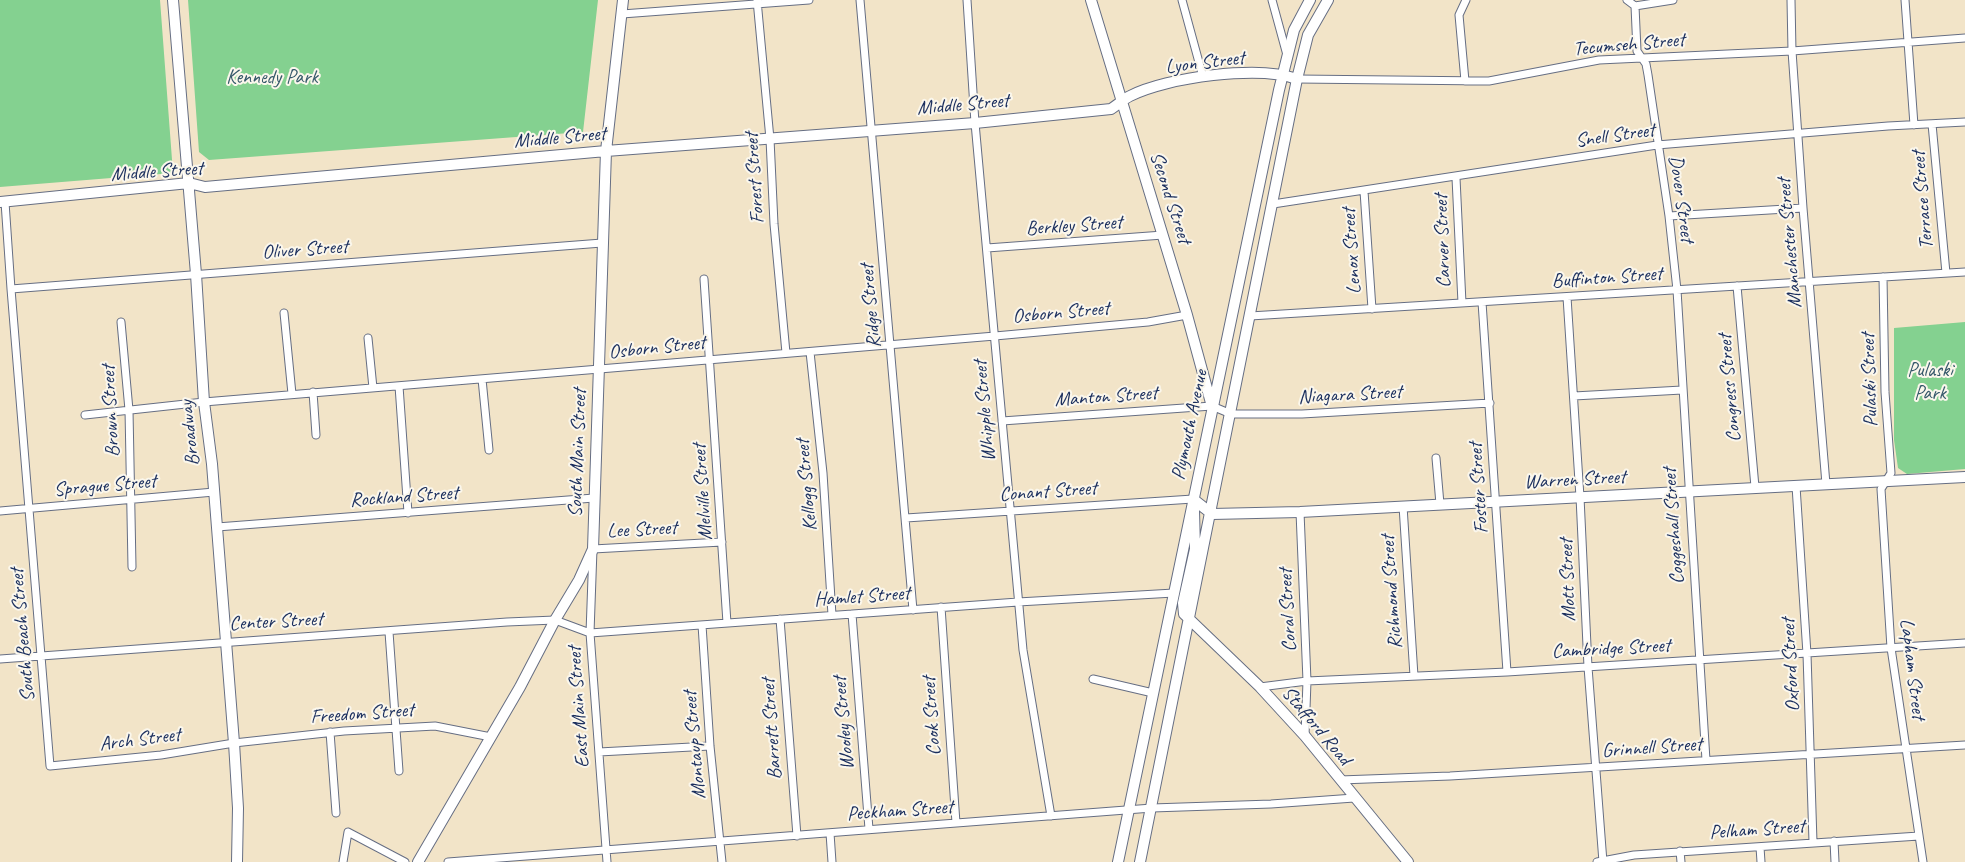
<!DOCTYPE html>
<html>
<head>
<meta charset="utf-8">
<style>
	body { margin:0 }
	canvas { display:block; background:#f2e4c8 }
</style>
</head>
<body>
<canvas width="1965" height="862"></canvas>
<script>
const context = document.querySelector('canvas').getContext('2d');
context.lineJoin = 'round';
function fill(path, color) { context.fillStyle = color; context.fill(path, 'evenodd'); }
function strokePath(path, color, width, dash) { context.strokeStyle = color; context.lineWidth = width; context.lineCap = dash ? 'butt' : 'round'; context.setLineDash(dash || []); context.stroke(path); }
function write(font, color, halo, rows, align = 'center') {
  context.font = font + ' Caveat,sans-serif'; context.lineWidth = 4; context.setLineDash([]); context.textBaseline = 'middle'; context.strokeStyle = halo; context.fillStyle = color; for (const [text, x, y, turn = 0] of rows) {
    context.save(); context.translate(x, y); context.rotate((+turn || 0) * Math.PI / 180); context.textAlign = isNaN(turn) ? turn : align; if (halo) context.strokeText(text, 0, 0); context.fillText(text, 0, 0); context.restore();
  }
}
fill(new Path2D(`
	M0 0H160L173 173 0 187Z
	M188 0H598L583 132 209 160 199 152Z
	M1965 322V469L1907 474 1898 468 1894 440V328Z`), '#84d190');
const street = new Path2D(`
	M757 0 770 139 774 224 786 353
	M860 0 913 610
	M967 0 975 123 1023 650 1051 816
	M1182 0 1203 77
	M1272 0 1287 55
	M1627 0 1635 6 1637 51 1646 64 1648 75 1669 216 1677 290 1706 760
	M1791 0 1792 51 1803 208 1826 484
	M1905 0 1914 125
	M1635 6 1673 0
	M622 14 809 0
	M1297 79 1489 81 1599 60 1792 51 1965 38
	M1465 81 1459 15 1466 0
	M1932 124 1946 273
	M1456 178 1462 303
	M1364 191 1372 309
	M5 202 11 289 50 766 161 755 234 743 344 731 435 726 491 737
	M1273 204 1657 145 1888 126 1965 122
	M1669 216 1803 208
	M987 248 1163 235
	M1883 277 1885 392 1891 473 1881 489 1891 648 1923 862
	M704 279 727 623
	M1737 286 1755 487
	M11 289 602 243
	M1567 297 1580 497 1588 667 1603 862
	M1482 302 1507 672
	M284 313 292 394
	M1250 316 1965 272
	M121 322 129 410 132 567
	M368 338 373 388
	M810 352 823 473 832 615
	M482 379 489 450
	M399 386 408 513
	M313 392 316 435
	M1574 396 1682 390
	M85 415 204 402 995 336 1148 322 1187 315
	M1002 421 1212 406 1231 414H1302L1490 403
	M1436 458 1440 504
	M1796 486 1807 654 1813 842
	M1403 506 1414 676
	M0 511 214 492
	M1300 512 1307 681 1305 736
	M906 518 1193 499
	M217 527 594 498
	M941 607 956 823
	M852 614 869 829
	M780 619 797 836
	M702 625 710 746 722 862
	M389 632 399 771
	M0 659 507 622 555 620 590 633 1018 602 1174 593
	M1093 679 1153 693
	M1260 687 1307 681 1507 672 1965 643
	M330 732 336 813
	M599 752 710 746
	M1340 780 1450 776 1965 745
	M830 833 832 862
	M1834 841 1835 862
	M1760 847 1761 862
	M1680 851 1681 862
	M343 862 348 832 405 862
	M448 862 1152 808 1271 804 1354 798
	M607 862 590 633 593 549 722 542
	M1597 862 1634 855 1919 836`);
const secondary = new Path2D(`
	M173 0 196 274 204 402 212 464 234 743 238 808 237 862
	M1091 0 1187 315 1211 403
	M0 202 189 183 205 187 606 151 975 123 1111 109C1117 105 1124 99 1130 96 1167 77 1259 65 1297 79
	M1193 499 1212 514 1300 512 1965 477
	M1194 510 1195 549 1183 603 1184 614 1260 687 1305 736 1408 862
	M418 862 520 687 555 620 579 580 593 549 606 151 623 0
	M1118 862 1279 90 1294 30 1310 0
	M1140 862 1297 79 1308 35 1328 0`);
strokePath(street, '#666e83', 9);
strokePath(secondary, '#666e83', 12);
strokePath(street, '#fff', 7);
strokePath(secondary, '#fff', 10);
write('20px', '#1b2f5e', '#fbf7ec', [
	["Tecumseh Street",1629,45,-5],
	["Lyon Street",1205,63,-7],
	["Middle Street",963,105,-5],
	["Snell Street",1615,136,-8],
	["Middle Street",560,138,-5],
	["Middle Street",157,172,-4],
	["Forest Street",755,178,-94],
	["Second Street",1170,198,72],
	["Dover Street",1681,199,82],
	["Terrace Street",1923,200,-95],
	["Berkley Street",1074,226,-4],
	["Carver Street",1443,241,-92],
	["Manchester Street",1790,243,-95],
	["Oliver Street",305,250,-4],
	["Lenox Street",1352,251,-94],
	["Buffinton Street",1607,278,-4],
	["Ridge Street",871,306,-95],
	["Osborn Street",1061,313,-5],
	["Osborn Street",657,348,-6],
	["Pulaski Street",1870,380,-92],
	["Congress Street",1730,388,-95],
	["Niagara Street",1350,395,-3],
	["Manton Street",1106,397,-4],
	["Brown Street",111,411,-93],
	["Whipple Street",985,411,-95],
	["Plymouth Avenue",1190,425,-78],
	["Broadway",190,433,-96],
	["South Main Street",578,453,-88],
	["Warren Street",1575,480,-3],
	["Kellogg Street",807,485,-95],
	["Sprague Street",105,486,-5],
	["Foster Street",1479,488,-94],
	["Melville Street",703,492,-94],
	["Conant Street",1048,492,-4],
	["Rockland Street",404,497,-4],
	["Coggeshall Street",1674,526,-94],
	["Lee Street",642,530,-3],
	["Mott Street",1568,580,-92],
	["Richmond Street",1392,592,-94],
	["Hamlet Street",862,597,-4],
	["Coral Street",1288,610,-93],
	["Center Street",276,622,-3],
	["South Beach Street",23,635,-95],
	["Cambridge Street",1611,649,-3],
	["Oxford Street",1791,665,-93],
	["Lapham Street",1912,669,83],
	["East Main Street",579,707,-94],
	["Freedom Street",362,714,-4],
	["Cook Street",932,716,-94],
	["Wooley Street",844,723,-95],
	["Stafford Road",1316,726,50],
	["Barrett Street",772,729,-94],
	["Arch Street",140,740,-7],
	["Montaup Street",695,745,-95],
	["Grinnell Street",1652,748,-4],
	["Peckham Street",900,811,-4],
	["Pelham Street",1757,830,-4]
]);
write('20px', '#35586a', '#fbf7ec', [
	["Kennedy Park",272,78],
	["Pulaski",1930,371],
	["Park",1930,394]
]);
</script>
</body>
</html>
